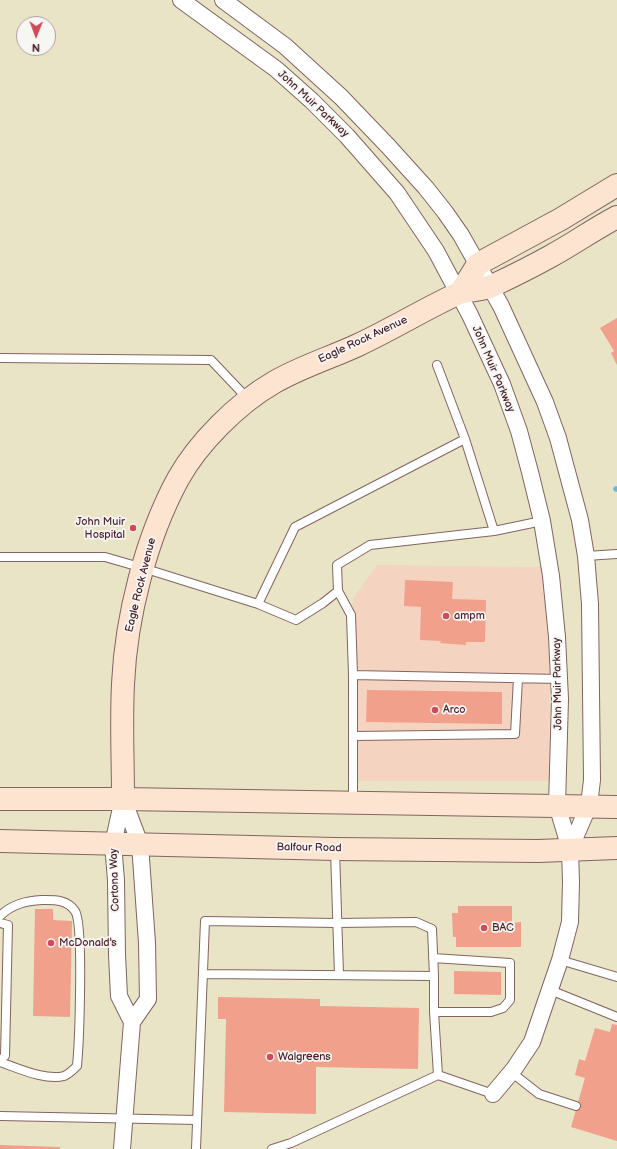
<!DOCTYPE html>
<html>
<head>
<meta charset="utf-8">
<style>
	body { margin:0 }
	#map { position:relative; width:617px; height:1149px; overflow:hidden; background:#e9e4c6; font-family:"Balsamiq Sans",sans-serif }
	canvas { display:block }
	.north { position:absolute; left:16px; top:16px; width:40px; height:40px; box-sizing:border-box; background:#f6f6f2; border:1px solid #b1a0a2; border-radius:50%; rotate:181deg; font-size:11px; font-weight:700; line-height:16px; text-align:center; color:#4a1f2b }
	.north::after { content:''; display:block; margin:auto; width:14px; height:18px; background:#d1495b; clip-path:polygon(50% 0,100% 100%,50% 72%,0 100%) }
</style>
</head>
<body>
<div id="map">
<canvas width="617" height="1149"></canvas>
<div class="north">N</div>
</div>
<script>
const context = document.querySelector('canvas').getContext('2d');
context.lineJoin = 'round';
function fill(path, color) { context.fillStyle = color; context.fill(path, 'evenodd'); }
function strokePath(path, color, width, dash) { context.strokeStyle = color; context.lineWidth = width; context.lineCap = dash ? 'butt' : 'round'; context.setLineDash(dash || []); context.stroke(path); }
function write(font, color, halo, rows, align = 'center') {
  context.font = font + ' "Balsamiq Sans",sans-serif'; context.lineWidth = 3.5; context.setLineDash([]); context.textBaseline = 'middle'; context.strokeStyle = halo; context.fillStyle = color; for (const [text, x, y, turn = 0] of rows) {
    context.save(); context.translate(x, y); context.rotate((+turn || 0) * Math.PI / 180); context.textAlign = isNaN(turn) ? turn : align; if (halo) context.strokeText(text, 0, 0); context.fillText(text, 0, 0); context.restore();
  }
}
fill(new Path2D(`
	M377 565 542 567 550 666 549 781H349L353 599Z`), '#f4d3c0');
strokePath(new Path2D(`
	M616 489H617`), '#66b6e0', 5.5);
fill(new Path2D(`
	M617 318V365L611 353 614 351 600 328Z
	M405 580 453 582 452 599 486 600 485 642H466V645L440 643 441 641 420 640 421 607 404 606Z
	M367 690 502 692V724L366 722Z
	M458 906H512V923L521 922V947H456V937H453L452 913H458Z
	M35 909H53V920L72 921 70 1017 33 1016Z
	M454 971 501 972V995L454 994Z
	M218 997 320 999V1006L419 1008 418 1069 316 1067V1114L224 1112 226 1019H218Z
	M612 1024 617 1025V1141L571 1127 585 1078 575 1075 579 1059 585 1061 595 1028 610 1032Z
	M0 1145 60 1147V1149H0Z`), '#f1a08b');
const lane = new Path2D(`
	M0 358 211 360 248 399
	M494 531 542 521
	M586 556 617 554
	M0 557H105L143 568 258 604 295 527 465 439 437 365
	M258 604 296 620 323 603 338 591
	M353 675 560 679
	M354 736 515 734 518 678
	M353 802V675L351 615 338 591 337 565 370 545 494 531 465 439
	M335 850 339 975
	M0 916C12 904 26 901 42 900 54 900 67 899 75 911 84 924 79 1045 77 1066 73 1070 69 1074 64 1076 45 1081 18 1068 0 1062
	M0 923 8 925 5 1056 0 1060
	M433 958 510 963V1000L503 1008 491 1012H434
	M560 960 617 977
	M203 974 434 976
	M550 990 617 1017
	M511 1072 539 1094 576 1106
	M438 1075 493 1094
	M0 1116 197 1120
	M196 1149 205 921 336 923 416 922 432 929 434 976V1012L438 1075 291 1143 272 1149`);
const street = new Path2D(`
	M181 0 276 69 312 101 347 136 397 193 436 251 470 315 502 384 519 431 530 472 542 521 551 576 557 637 560 699 557 805 570 849 571 882 570 922 560 960 532 1042 514 1069 493 1094
	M223 0 285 46 341 97 388 146 426 188 445 212 461 235 501 306 545 402 558 438 580 520 586 556 590 604 592 780 589 805 570 849
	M123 799 113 844 116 880 117 955 119 996 132 1022
	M122 1149 132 1022 148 999 147 943 140 844 123 799`);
const secondary = new Path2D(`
	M460 293 478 264 561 219 617 185
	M0 799H123L617 807
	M123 799C123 760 121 722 123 684 126 617 146 538 178 479 198 443 237 404 273 383 300 367 330 358 358 345 392 329 423 310 457 294 469 289 483 291 494 285 513 276 533 266 551 256 573 244 594 229 617 217
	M0 841 335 849 538 851 617 848`);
strokePath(lane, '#826461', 10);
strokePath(street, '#826461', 18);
strokePath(secondary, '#826461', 24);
strokePath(lane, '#fff', 8);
strokePath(street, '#fff', 16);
strokePath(secondary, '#fde4d1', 22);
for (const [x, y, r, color] of [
	[133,528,4,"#d1495b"],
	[446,616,4,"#d1495b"],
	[435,710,4,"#d1495b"],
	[484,928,4,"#d1495b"],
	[51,943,4,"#d1495b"],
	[270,1057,4,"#d1495b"]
]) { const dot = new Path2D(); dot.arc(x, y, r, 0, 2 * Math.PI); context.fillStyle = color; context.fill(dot); strokePath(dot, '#f6f6f2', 1.5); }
write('11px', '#4a1f2b', '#f6f6f2', [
	["John Muir Parkway",313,104,43],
	["Eagle Rock Avenue",363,340,-25],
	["John Muir Parkway",493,369,67],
	["Eagle Rock Avenue",141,585,-76],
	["John Muir Parkway",558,684,-91],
	["Balfour Road",309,848,1],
	["Cortona Way",115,880,-92]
]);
write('11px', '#4a1f2b', '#f6f6f2', [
	["John Muir",125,522,"right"],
	["Hospital",125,535,"right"],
	["ampm",454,616],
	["Arco",443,710],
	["BAC",492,928],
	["McDonald's",59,943],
	["Walgreens",278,1057]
], 'left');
</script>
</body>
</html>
